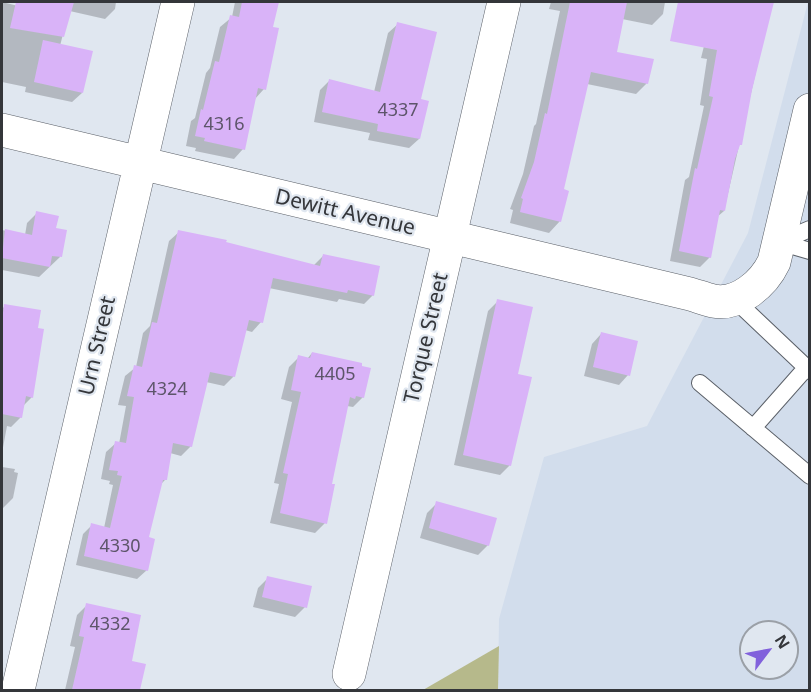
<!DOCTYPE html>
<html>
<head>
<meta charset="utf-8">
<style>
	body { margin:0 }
	#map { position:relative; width:811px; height:692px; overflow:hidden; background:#e0e7f0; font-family:"Noto Sans",sans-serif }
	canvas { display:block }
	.frame { position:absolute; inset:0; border:3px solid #34363a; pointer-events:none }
	.north { position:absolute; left:739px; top:620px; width:60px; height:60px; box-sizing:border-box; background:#e0e7f0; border:2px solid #9ba0a7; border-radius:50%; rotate:58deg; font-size:16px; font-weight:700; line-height:24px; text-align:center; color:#34363a }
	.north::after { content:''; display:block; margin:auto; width:21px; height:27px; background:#8161dc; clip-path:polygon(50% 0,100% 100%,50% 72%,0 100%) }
</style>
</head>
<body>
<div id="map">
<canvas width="811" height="692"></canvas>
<div class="frame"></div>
<div class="north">N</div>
</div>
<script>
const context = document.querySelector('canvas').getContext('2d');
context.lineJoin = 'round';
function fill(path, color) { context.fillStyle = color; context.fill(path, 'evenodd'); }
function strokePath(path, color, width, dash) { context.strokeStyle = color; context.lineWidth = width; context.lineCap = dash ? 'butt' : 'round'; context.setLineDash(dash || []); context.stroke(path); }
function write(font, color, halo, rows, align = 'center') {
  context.font = font + ' "Noto Sans",sans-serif'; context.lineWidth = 4.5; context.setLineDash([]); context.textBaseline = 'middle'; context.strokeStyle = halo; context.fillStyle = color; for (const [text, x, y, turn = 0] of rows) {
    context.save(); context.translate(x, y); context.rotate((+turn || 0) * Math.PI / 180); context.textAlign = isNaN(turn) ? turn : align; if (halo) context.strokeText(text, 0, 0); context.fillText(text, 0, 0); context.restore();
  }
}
fill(new Path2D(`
	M808 2H809V690H498L499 619 544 457 647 426 748 233ZM751 632H787V668H751Z`), '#d2ddec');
fill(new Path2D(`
	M499 646 498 690H423Z`), '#b6b98b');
fill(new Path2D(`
	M2 2 67 18 60 46 82 93 72 102 25 92 26 87 2 82Z
	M53 2H116L115 9 105 19 52 7Z
	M235 2H277L271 28 264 89 254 100 243 149 234 159 195 151 196 148 186 146 191 121 195 118 206 73 210 68 220 27 232 17Z
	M551 2H665L663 14 652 25 622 19 616 53 647 83 636 94 587 84 562 191 560 221 549 233 510 223 513 210 510 209 523 174 534 126 536 124 560 11 549 9Z
	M715 2H772L724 211 717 217 710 257 700 267 670 261 685 180 689 177 704 106 700 105 707 59 701 58Z
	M398 24 419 101V139L409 148 368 140 370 133 314 122 320 90 330 80 374 92 388 33Z
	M37 213 55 229 60 257 39 277 2 270V230L25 235 27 223Z
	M179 232 313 266 323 256 373 295 364 304 339 299 337 302 269 288 261 322 252 332 245 330 234 376 224 386 206 382 191 446 181 456 170 453 165 480 160 485 148 539 147 570 137 579 76 565 83 534 92 525 104 528 113 485 109 484 110 481 101 479 106 452 116 443 119 444 126 406 118 405 125 376 136 367 143 333 150 326 169 241Z
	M498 301 516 375 510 465 500 475 454 465 488 311Z
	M5 306 32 397 23 406 21 417 11 427 7 426 2 453V309Z
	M601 334 628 375 619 385 584 376 592 344Z
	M312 353 363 397 353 407 347 406 330 485 325 523 315 533 270 523 279 484 274 483 292 402 281 399 289 367 299 357 307 359Z
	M2 467 15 469 14 472 18 473 13 498 3 508H2Z
	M437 503 488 545 478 555 420 538 427 513Z
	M268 578 305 607 295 617 253 607 258 588Z
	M87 605 130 662 144 665 138 690H65L75 647 70 646 77 615Z`), '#0003');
fill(new Path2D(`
	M16 2H74L64 37 10 28Z
	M242 2H279L273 27 279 28 266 90 258 88 245 150 204 141 205 138 195 136 201 109 203 110 215 61 219 62 230 15 239 17Z
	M570 2H627L617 52 654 59 648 84 591 72 564 189 569 191 561 222 520 212 523 199 521 198 534 162 545 113 547 114Z
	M678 2H774L752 90 742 145H740L735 159 725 211 720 210 711 258 679 251 695 168 697 169 713 97 709 96 717 50 670 41Z
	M397 22 437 32 421 99 429 101 420 139 377 131 378 124 322 112 329 79 380 92Z
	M43 40 93 51 83 93 34 82Z
	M36 211 59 216 56 228 67 230 62 257 52 256 50 267 2 258 5 229 32 235Z
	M178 230 227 240 226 242 320 266 323 254 380 266 374 296 348 290 347 293 273 278 263 323 249 320 235 377 210 372 192 447 173 443 167 480H163L149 537 155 539 148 571 84 556 91 523 110 528 122 476 117 475 118 471 109 470 115 441 126 443 134 397 127 396 134 365 142 367 152 322 157 323Z
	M497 299 533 307 518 374 532 377 511 466 463 455Z
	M4 304 41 310 38 328 44 329 33 398 26 396 22 418 2 414V322Z
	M601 332 638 341 630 376 593 367Z
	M312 352 362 363V366L371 368 364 398 356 396 355 399 350 397 332 484H335L327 524 280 513 288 474 283 473 301 392 291 390 298 355 310 358Z
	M436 501 497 518 489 546 429 528Z
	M267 576 312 586 307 608 262 597Z
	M86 603 141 615 132 661 146 664 140 690H72L84 637 79 636Z`), '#d9b3f8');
const lane = new Path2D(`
	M779 242 810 229
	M779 242 810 251
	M734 299 810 371
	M700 383 810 476
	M753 428 806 368`);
const street = new Path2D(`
	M2 130 690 294C697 296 705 299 713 301 739 306 764 283 774 262L810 110
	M349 674 504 2
	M18 690 178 2`);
strokePath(lane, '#5b6068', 18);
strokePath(street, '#5b6068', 34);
strokePath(lane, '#fff', 16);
strokePath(street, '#fff', 33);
write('18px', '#5d556a', null, [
	["4337",398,111],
	["4316",224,125],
	["4405",335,375],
	["4324",167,390],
	["4330",120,547],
	["4332",110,625]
]);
write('21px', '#34363a', '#e0e7f0', [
	["Dewitt Avenue",345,213,13],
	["Torque Street",427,338,-77],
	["Urn Street",98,346,-77]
]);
</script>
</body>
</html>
